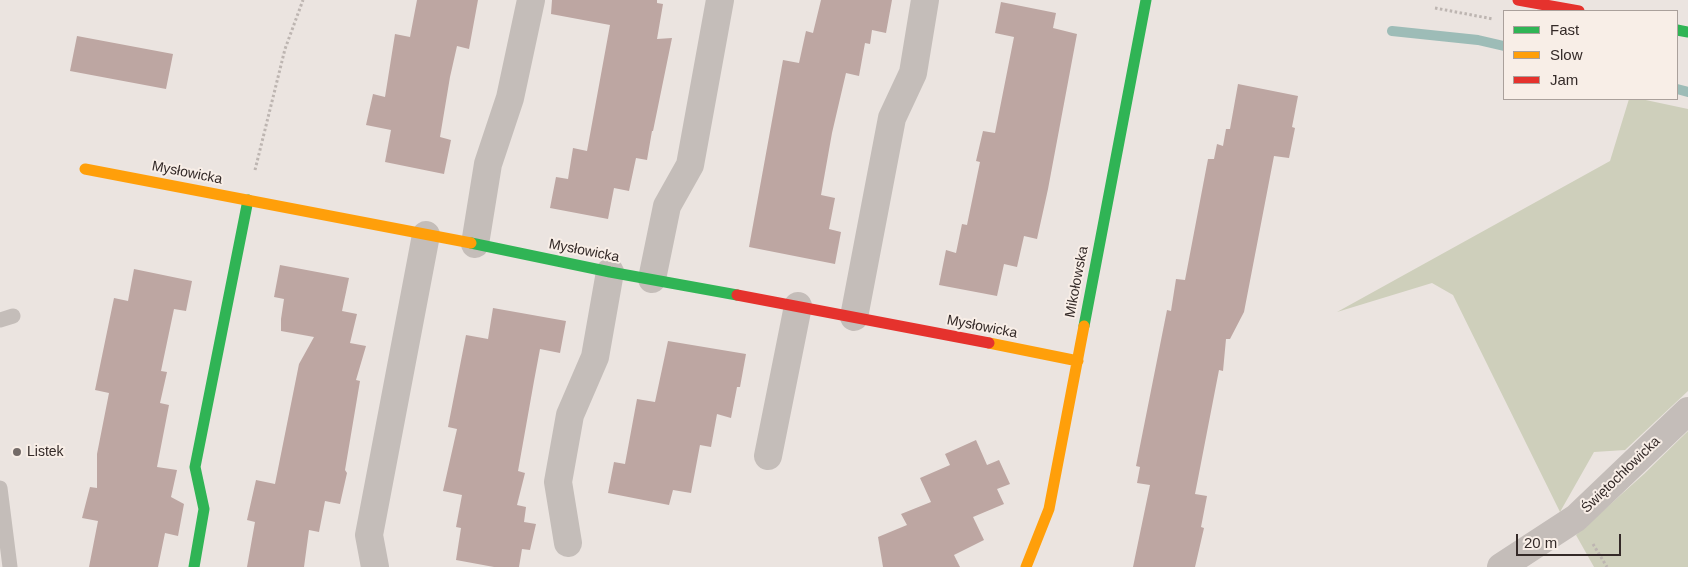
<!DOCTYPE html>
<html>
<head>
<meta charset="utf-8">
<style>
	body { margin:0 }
	#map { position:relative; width:1688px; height:567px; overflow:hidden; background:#ebe4e0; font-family:Helvetica,sans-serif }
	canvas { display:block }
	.legend { position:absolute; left:1503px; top:10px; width:175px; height:90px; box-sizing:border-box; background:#f8eee7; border:1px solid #aaa09b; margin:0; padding:6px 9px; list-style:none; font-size:15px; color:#342a28 }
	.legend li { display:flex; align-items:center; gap:10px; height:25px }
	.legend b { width:25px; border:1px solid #aaa09b }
	.scale { position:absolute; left:1516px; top:534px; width:105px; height:22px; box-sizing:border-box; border:2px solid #342a28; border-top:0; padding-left:6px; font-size:15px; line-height:18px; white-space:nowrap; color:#342a28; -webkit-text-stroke:4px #f8eee7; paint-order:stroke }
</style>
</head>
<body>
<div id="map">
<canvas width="1688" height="567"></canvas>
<ul class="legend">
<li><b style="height:6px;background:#30b455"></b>Fast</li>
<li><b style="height:6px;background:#ff9f0a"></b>Slow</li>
<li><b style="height:6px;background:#e5322d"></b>Jam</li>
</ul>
<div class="scale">20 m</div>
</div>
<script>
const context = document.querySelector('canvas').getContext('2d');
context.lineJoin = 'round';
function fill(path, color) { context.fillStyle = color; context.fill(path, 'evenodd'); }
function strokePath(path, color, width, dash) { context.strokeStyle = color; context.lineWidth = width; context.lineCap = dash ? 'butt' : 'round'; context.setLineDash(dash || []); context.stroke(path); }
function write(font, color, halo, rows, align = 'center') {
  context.font = font + ' Helvetica,sans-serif'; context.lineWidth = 4; context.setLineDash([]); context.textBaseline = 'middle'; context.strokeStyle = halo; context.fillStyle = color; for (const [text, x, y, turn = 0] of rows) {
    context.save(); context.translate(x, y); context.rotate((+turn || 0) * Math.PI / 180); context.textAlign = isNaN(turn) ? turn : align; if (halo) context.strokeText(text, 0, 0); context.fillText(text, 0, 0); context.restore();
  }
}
fill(new Path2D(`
	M1629 99H1641L1688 109V391L1625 450 1594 452 1560 512 1453 295 1432 283 1337 312 1610 161Z
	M1688 431V567H1594L1576 535 1644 474Z`), '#cecfbb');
strokePath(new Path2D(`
	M1392 31 1478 40 1504 46
	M1677 89 1688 92`), '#9dbcb7', 10);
fill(new Path2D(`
	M417 0H478L469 49 457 46 450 77 440 137 451 140 444 174 385 162 391 130 366 125 373 94 385 97 395 34 410 37Z
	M552 0H657V3L663 4 657 39 672 38 653 131H652L647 160 636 158 629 191 614 188 608 219 550 208 556 177 568 179 573 148 587 151 610 25 551 14Z
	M821 0H892L886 33 872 30 870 44 865 43 859 76 846 73 832 133 821 195 835 198 829 229 841 232 835 264 749 247 783 60 799 63 806 31 813 33Z
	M1001 2 1056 13 1053 28 1077 34 1048 189 1037 239 1024 236 1017 267 1004 264 997 296 939 285 946 250 956 253 962 224 967 225 980 162 976 161 983 131 995 133 1014 37 995 33Z
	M77 36 173 54 166 89 70 71Z
	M1238 84 1298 96 1292 127 1295 128 1289 158 1274 156 1244 312 1230 339H1226L1223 371 1219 370 1195 494 1207 496 1201 527 1204 528 1195 567H1133L1150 485 1137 483 1140 467 1136 466 1167 310 1171 311 1176 279 1185 280 1208 159H1214L1217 144 1223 146 1226 129H1230Z
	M280 265 349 278 342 311 357 314 350 343 366 346 356 380 360 381 345 470 347 473 340 504 325 501 319 532 309 530 304 567H247L255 522 247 520 256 480 275 484 299 364 314 337 281 331V319L284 299 274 297Z
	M134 269 192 281 186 311 174 309 161 371 167 372 160 403 169 405 157 467 177 470 171 497 184 504 178 536 165 533 158 567H89L98 521 82 518 90 487 97 488V454L109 393 95 390 114 298 128 301Z
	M493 308 566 321 560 353 540 349 534 381 518 471 525 473 517 505 526 507 524 522 536 524 530 550 522 549 519 567H494L456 560 461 528 456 527 462 495 443 491 457 429 448 427 466 335 488 339Z
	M668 341 746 354 740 387H737L731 418 717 414 711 447 700 445 691 493 673 490 669 505 608 493 614 462 625 464 637 399 655 402Z
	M976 440 987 465 999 460 1010 484 997 489 1004 504 973 517 984 540 954 555 960 567H883L878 537 907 525 901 514 931 502 920 478 950 465 945 454Z`), '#bda6a2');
strokePath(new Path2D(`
	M1435 8 1493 19
	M255 170 285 49 303 0
	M1593 544 1607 567`), '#bdb5b1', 3, [2.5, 2.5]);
strokePath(new Path2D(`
	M0 320 13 316
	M0 488 10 567`), '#c4bdb9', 15);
strokePath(new Path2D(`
	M475 244 488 164 510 98 531 0
	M652 279 667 206 690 165 720 0
	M854 317 892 118 913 73 925 0
	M768 456 798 306
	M568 543 558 482 570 415 595 357 610 272
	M375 567 369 535 426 235
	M1501 567 1576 518 1688 411`), '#c4bdb9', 28);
strokePath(new Path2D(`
	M1677 30 1688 32
	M471 243 610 272 737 295
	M1084 326 1146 0
	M194 567 204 509 195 467 248 200`), '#30b455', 11);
strokePath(new Path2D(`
	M85 169 471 243
	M989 343 1078 361
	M1026 567 1049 509 1084 326`), '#ff9f0a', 11);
strokePath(new Path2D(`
	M1518 0 1579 11
	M737 295 989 343`), '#e5322d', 11);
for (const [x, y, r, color] of [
	[17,452,5,"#746b68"]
]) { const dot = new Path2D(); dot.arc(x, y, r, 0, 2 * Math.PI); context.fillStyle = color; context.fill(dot); strokePath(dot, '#f8eee7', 2); }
write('14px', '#342a28', '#f8eee7', [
	["Mysłowicka",187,173,11],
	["Mysłowicka",584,251,11],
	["Mikołowska",1077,282,-79],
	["Mysłowicka",982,327,11],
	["Świętochłowicka",1621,475,-44]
]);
write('14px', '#342a28', '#f8eee7', [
	["Listek",27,452]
], 'left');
</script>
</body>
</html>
